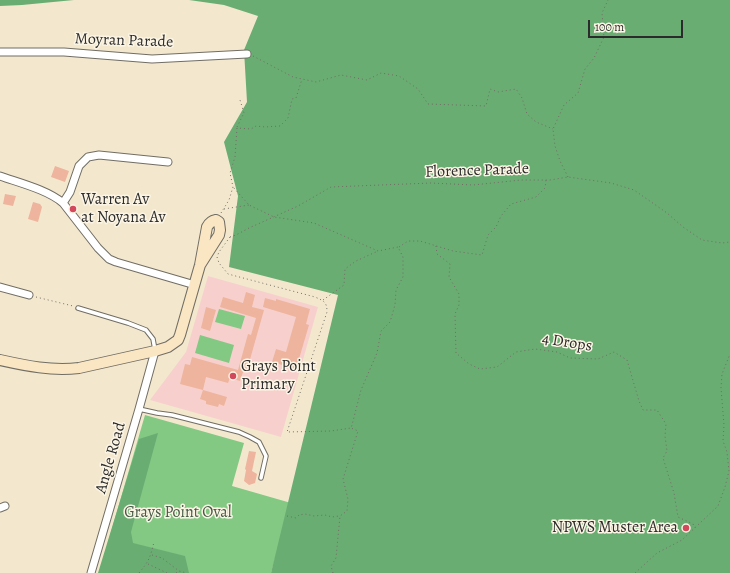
<!DOCTYPE html>
<html>
<head>
<meta charset="utf-8">
<style>
	body { margin:0 }
	#map { position:relative; width:730px; height:573px; overflow:hidden; background:#f3e8ce; font-family:Alegreya,serif }
	canvas { display:block }
	.scale { position:absolute; left:588px; top:20px; width:95px; height:18px; box-sizing:border-box; border:2px solid #2b2b2b; border-top:0; padding-left:5px; font-size:12px; line-height:14px; white-space:nowrap; color:#2b2b2b; -webkit-text-stroke:3px #fcf5e5; paint-order:stroke }
</style>
</head>
<body>
<div id="map">
<canvas width="730" height="573"></canvas>
<div class="scale">100 m</div>
</div>
<script>
const context = document.querySelector('canvas').getContext('2d');
context.lineJoin = 'round';
function fill(path, color) { context.fillStyle = color; context.fill(path, 'evenodd'); }
function strokePath(path, color, width, dash) { context.strokeStyle = color; context.lineWidth = width; context.lineCap = dash ? 'butt' : 'round'; context.setLineDash(dash || []); context.stroke(path); }
function write(font, color, halo, rows, align = 'center') {
  context.font = font + ' Alegreya,serif'; context.lineWidth = 3; context.setLineDash([]); context.textBaseline = 'middle'; context.strokeStyle = halo; context.fillStyle = color; for (const [text, x, y, turn = 0] of rows) {
    context.save(); context.translate(x, y); context.rotate((+turn || 0) * Math.PI / 180); context.textAlign = isNaN(turn) ? turn : align; if (halo) context.strokeText(text, 0, 0); context.fillText(text, 0, 0); context.restore();
  }
}
fill(new Path2D(`
	M208 276 318 307 281 437 150 400 186 352Z`), '#f7d0cd');
fill(new Path2D(`
	M219 309 245 316 241 329 215 322Z
	M200 335 234 345 229 363 195 353Z
	M145 415 244 443 232 486 291 503 271 573H160L104 556Z`), '#83c984');
fill(new Path2D(`
	M0 0H74L22 5 0 6Z
	M189 0H730V573H271L338 295 229 267 238 196 224 142 247 102 244 50 258 16 224 5Z
	M158 433 131 532 133 543 185 556 189 573H98L139 439Z`), '#6aad72');
fill(new Path2D(`
	M55 166 69 171 65 182 51 177Z
	M5 194 16 196 13 206 3 204Z
	M33 202 40 204 42 207 38 222 28 219Z
	M246 292 255 295 252 307 264 310 247 370 244 369 240 381 230 378 228 383 206 377 203 390 180 384 185 364 190 365 192 357 238 370 248 334 251 335 256 318 220 307 223 297 243 303Z
	M265 298 276 301V299L310 309 306 324 309 325 296 369 272 362 276 349 286 352 296 317 263 307Z
	M206 307 216 310 210 331 201 328Z
	M203 390 227 397 224 406 219 404 218 407 206 404V401L200 399Z
	M249 451 256 452 252 471 257 474 255 483 249 485 244 481 246 470 245 469Z`), '#eeb49d');
const lane = new Path2D(`
	M78 308 128 323 146 330 153 339 155 350
	M139 409 157 413 172 415 239 432 250 437 259 442 266 456 261 478`);
const street = new Path2D(`
	M0 52H64L152 59 247 54
	M0 176C20 183 48 190 63 203L98 248 109 259 116 262 195 285
	M63 203 70 192 79 166 88 157 99 155 168 162
	M0 287 29 295
	M0 508 5 506
	M91 573 139 409 155 351`);
const secondary = new Path2D(`
	M0 360C27 366 51 371 79 368L155 351 168 347 178 340 180 335 200 265 207 227C209 223 211 221 216 220L219 222 220 230 219 235 200 265`);
strokePath(lane, '#716d64', 5.5);
strokePath(street, '#716d64', 9);
strokePath(secondary, '#716d64', 12);
strokePath(new Path2D(`
	M253 56 293 77 316 82 341 75 367 80 381 73 399 76 418 89 428 104 486 106 490 89 498 92 516 89 522 98 527 114 536 122 553 129
	M237 127 244 113 240 100
	M568 177 560 161 555 146 553 129 564 105 578 93 585 69 594 58 604 37 602 13 608 0
	M224 209 249 205
	M221 213 229 200 233 187 230 173 235 157 237 128 251 129 256 126 265 127 280 126 288 118 292 99 296 98 302 79
	M230 237 219 252 217 257 219 263 228 274 315 297C324 301 327 302 327 312L287 432 331 431 351 428 352 425 361 390 377 353 381 331 390 322 395 305 396 290 403 277V257L398 247 378 251 314 223 274 217 249 205 233 187
	M230 237 236 235 249 228 298 206 331 187 431 183 473 185 521 180H550L568 177 611 183 634 190 667 213 683 227 702 240 722 243 730 242
	M436 246 437 254 450 264 449 277 459 294V305L455 314 456 353 469 364 480 369 497 367 516 352 535 349 557 352 570 358 598 359 614 352 627 360 639 401 643 410H657L666 424 665 436 667 451 663 458 674 493 678 517 693 524 695 528
	M399 247 408 241H420L453 251 482 255 488 235 496 227 501 216 511 204 536 197 545 188 546 180
	M36 297 73 306
	M323 300 344 285 345 269 356 261 378 251
	M287 516 296 518 299 515 305 514 314 516 325 515 332 517 339 516
	M152 555 162 558 179 571
	M148 564 167 573
	M139 573C149 561 150 558 154 542
	M176 573 179 571 187 573
	M333 573 331 566 336 558 340 516 347 511 348 499 343 479 358 431 351 428
	M635 573 657 553 682 540 718 506 725 487 729 471 727 452 723 441 724 425 721 388 722 374 730 354`), '#716d64', 1, [1, 3]);
strokePath(lane, '#fff', 3.5);
strokePath(street, '#fff', 7);
strokePath(secondary, '#fbe6c4', 10);
for (const [x, y, r, color] of [
	[73,209,4,"#d1495b"],
	[233,376,4,"#d1495b"],
	[686,528,4,"#d1495b"]
]) { const dot = new Path2D(); dot.arc(x, y, r, 0, 2 * Math.PI); context.fillStyle = color; context.fill(dot); strokePath(dot, '#fcf5e5', 1.5); }
write('16px', '#2b2b2b', '#fcf5e5', [
	["Moyran Parade",124,41,2],
	["Florence Parade",477,171,-2],
	["4 Drops",567,343,9],
	["Angle Road",111,458,-74]
]);
write('16px', '#2b2b2b', '#fcf5e5', [
	["Warren Av",81,200],
	["at Noyana Av",81,218],
	["Grays Point",241,367],
	["Primary",241,385],
	["NPWS Muster Area",678,528,"right"]
], 'left');
write('16px', '#455a46', '#fcf5e5', [
	["Grays Point Oval",178,513]
]);
</script>
</body>
</html>
